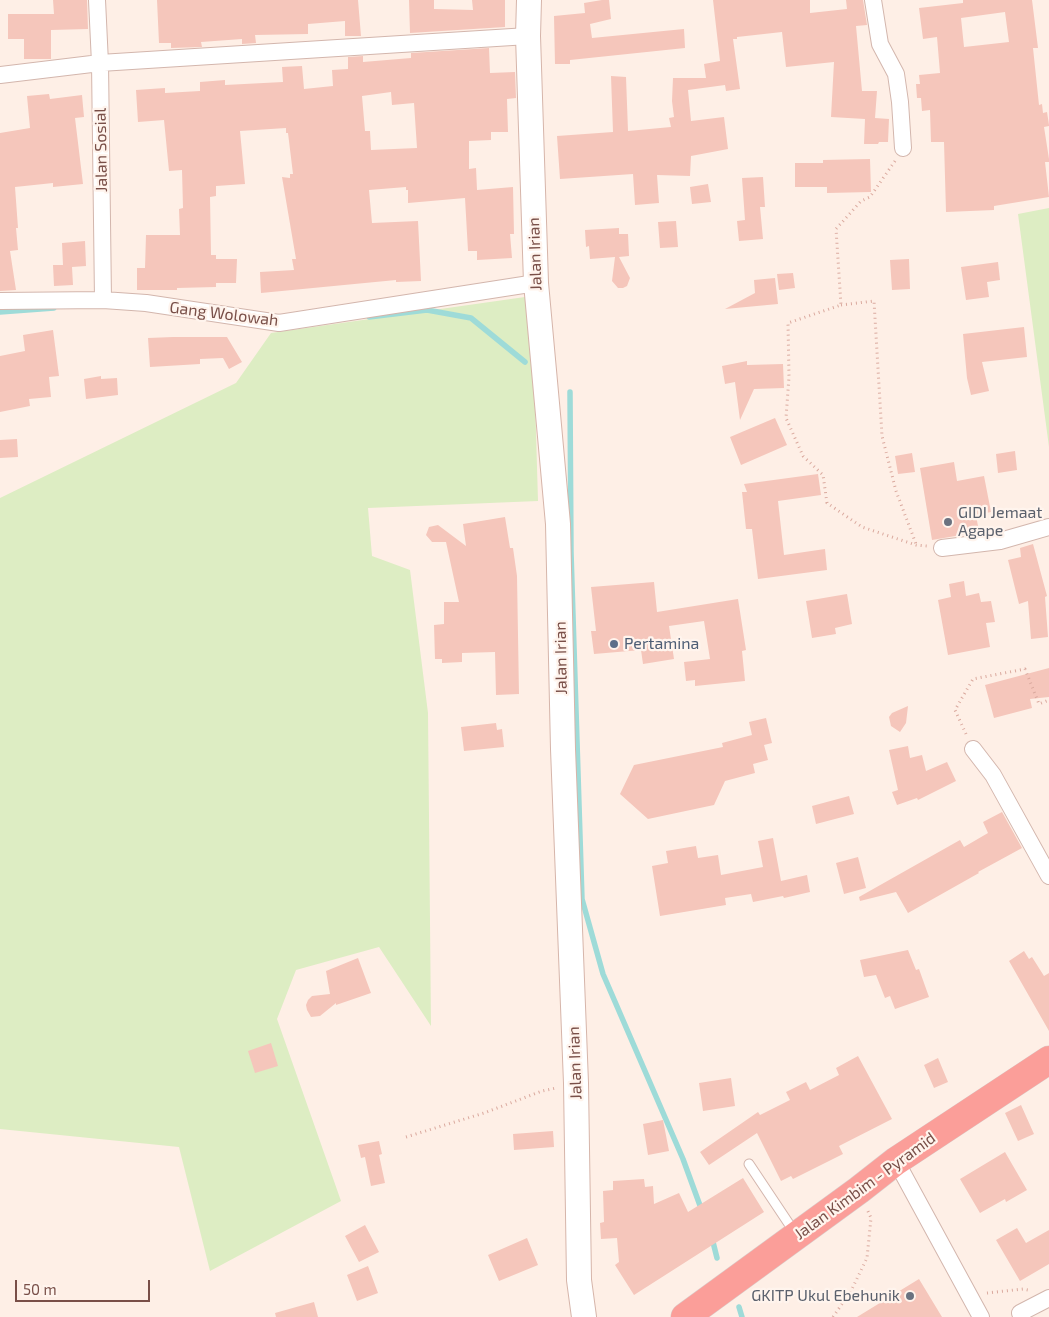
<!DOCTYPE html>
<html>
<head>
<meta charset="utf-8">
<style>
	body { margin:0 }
	#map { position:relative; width:1049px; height:1317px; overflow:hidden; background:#feefe6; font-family:"Exo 2",sans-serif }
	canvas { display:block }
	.scale { position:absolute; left:15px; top:1280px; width:135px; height:22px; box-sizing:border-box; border:2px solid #794f48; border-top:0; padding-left:6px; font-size:15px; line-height:18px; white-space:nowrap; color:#794f48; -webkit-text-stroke:4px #fff4ed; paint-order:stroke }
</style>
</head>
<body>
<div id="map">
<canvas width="1049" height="1317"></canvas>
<div class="scale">50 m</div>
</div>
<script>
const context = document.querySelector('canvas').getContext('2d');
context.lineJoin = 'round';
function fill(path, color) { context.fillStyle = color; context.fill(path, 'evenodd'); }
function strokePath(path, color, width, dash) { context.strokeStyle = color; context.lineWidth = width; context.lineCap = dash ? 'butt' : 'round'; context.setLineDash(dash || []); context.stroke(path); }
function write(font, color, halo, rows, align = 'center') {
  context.font = font + ' "Exo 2",sans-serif'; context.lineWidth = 4.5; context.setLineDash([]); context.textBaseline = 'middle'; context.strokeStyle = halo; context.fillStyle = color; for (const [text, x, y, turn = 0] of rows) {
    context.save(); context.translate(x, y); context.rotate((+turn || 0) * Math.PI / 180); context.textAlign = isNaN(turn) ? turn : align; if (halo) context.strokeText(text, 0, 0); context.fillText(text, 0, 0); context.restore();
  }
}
fill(new Path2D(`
	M1049 208V447L1018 214Z
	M532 296 538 501 368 508 372 556 410 570 428 713 431 1026 379 947 296 970 277 1019 341 1201 210 1271 179 1147 0 1129V498L236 383 271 333Z`), '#ddedc3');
strokePath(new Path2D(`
	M0 312 54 308
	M369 317 427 310 471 318 525 362
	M570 392 571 552 582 899 603 974 683 1159 702 1211
	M712 1238 717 1258
	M739 1307 742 1317`), '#9edbd8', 5.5);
fill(new Path2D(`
	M53 0H87L88 29 51 30V59H24V39H8V14H54Z
	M157 0H358L361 36H345V21L308 24V34L255 35 256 43 242 44V39L201 42 202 47 171 48V43H159Z
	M409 0H434V9L473 10 472 0H505V27L410 33Z
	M602 0H609L611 19 590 24 592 38 684 29 685 48 570 60V64H555L554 16 585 13 584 3Z
	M713 0H810V13L847 9 846 0H863L867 25 856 26 862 91H877L875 118 889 119 888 142H879L878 144H864L865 119 831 117 834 62 786 67 782 32 737 37V39H733L740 89 726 91 725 85 688 90 691 121 724 117 728 149 691 156 690 176 657 175 659 203 635 205 633 174 560 179 557 136 613 132 611 76 626 77 628 131 671 127 669 118 674 117 672 101 673 78H706L704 64 720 61Z
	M963 0H1032L1038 48H1033L1039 105 1042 104 1043 113 1047 112 1049 125V126L1044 127 1049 159V162H1045L1049 197 994 206V210L946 212 944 142H931L930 110 922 111 921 98H917L916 84H920L919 75 940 73 937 37 923 39 919 8 963 3ZM1005 12 1009 42 964 47 961 18Z
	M489 48 490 73 515 72 516 98 507 99 508 132H491V140L469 141V169L476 168 477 190 513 187 514 234H510L512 258 477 260V251H468L465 198 408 203V190H406V187L369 190 372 223 418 221 421 281 396 282V280L261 293 260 272 294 270 292 259H296L282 177 290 178V174H293L288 133H286V128L240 131 245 184 216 186V196L210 197 211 255H216V259H237L236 283H216V287L177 288V290H137V268H145L146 235H180L179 209 183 208 182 170 169 171 164 120 138 122 136 90 165 88V93L200 91V82L225 80V85L283 82 282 67 302 66 304 89 333 86 332 70 348 69V57L363 56V62L411 58V53ZM391 92 392 105 414 103 417 148 371 150 370 131H365L362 96Z
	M49 94 50 99 82 95 84 117 75 118 83 184 53 187V183L15 187 18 228H16L18 250 10 251 16 290 0 291V133L30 128 27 96Z
	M870 159 871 192 827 193V187H795V163H823V160Z
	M763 177 765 207H760L763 239 739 241 737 221 745 220 742 178Z
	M708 184 711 202 692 204 690 187Z
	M676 221 678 247 660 248 658 222Z
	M619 228V234H628L629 256 619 257 630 278 627 286 623 288H618L612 281 615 257 590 259 589 246 586 247 585 230Z
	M85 241 86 266 72 267 73 285 54 286 53 265H63L62 243Z
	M909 259 910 289 892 290 890 260Z
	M998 262 1000 280 987 282 989 297 966 300 961 267Z
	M793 273 795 288 779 290 777 274Z
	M775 278 778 304 725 309 755 293 754 280Z
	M1024 327 1027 357 982 362 989 391 971 395 967 378 963 334Z
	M53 330 59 376 49 377 51 397 29 399 30 406 0 412V356L25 351 23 335Z
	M173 337H227L242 362 229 369 223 358 200 359V364L150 367 148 338Z
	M747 361V365L783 364 784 388 754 389 740 420 735 382 725 384 722 366Z
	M101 376V379L117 378 118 395 86 399 84 379Z
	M775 418 787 445 741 465 730 437Z
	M17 439 18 457 0 458V440Z
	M1015 451 1017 470 998 473 996 454Z
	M912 453 915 472 898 474 895 456Z
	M954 462 957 481 984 476 991 512 976 515 979 532 932 540 920 468Z
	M818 474 821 495 778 501 784 555 825 549 827 570 758 579 752 529H746L742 492H747L744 484Z
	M505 517 510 548H513L517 576 519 694 496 695 495 652 462 653V662L442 663V659H435L434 625 444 624V602H459L446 542H432L426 535 429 527 438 525 466 546 463 524Z
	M1033 544 1047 596 1045 597 1048 637 1031 639 1028 601 1019 604 1008 560 1021 557 1020 548Z
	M964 581 966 596 979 593 981 602 991 601 995 622 986 623 990 647 948 655 938 600 951 597 949 584Z
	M654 582 657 612 738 599 746 650 742 651 745 681 695 686V680L686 681 684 662 710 659 704 621 669 626 674 659 643 664 641 650 594 654 591 631H596L591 587Z
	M847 594 852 624 835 628 836 634 812 638 806 601Z
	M1049 668V697L1030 699 1032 708 994 718 985 685Z
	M908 706 906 723 900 732 891 726 889 717 892 713Z
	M766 718 772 743 764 745 768 760 753 764 755 773 725 781 714 805 648 819 620 794 634 765 723 747 722 743 752 735 749 722Z
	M496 723 497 730 502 729 504 747 464 751 461 727Z
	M908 746 910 758 922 755 926 771 947 762 956 781 918 800 917 798 897 805 892 792 898 790 889 750Z
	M849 796 854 814 816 824 812 806Z
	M1002 812 1022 848 978 872 979 873 908 913 896 892 860 901 859 897 960 840 964 847 988 833 983 822Z
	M773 838 781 881 807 875 810 892 784 898 783 896 753 902 751 894 725 898 726 905 660 916 652 866 668 863 666 851 696 846 698 858 718 855 721 875 763 867 758 841Z
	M858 857 866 888 844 894 836 863Z
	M908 950 916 970 919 969 929 997 895 1009 890 996 885 998 876 975 864 977 860 960Z
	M1024 951 1029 959 1032 957 1044 976 1049 973V1031L1009 961Z
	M358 958 371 993 336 1005V1003L320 1016 311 1017 307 1010 306 1005 308 1000 312 996 330 994 326 971Z
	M271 1043 278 1066 255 1073 248 1051Z
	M858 1056 892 1119 839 1146 843 1154 793 1179 791 1176 781 1181 757 1133 709 1165 700 1152 758 1112 760 1115 790 1100 786 1092 806 1082 810 1090 839 1075 836 1068Z
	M938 1058 948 1082 934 1088 924 1065Z
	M731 1078 735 1106 703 1111 699 1083Z
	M1021 1105 1034 1134 1018 1141 1005 1113Z
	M663 1120 669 1151 648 1155 643 1124Z
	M553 1131 554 1147 514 1150 513 1134Z
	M379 1141 382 1154 379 1155 385 1183 371 1186 365 1157 361 1158 358 1145Z
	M1005 1152 1027 1190 1006 1202 1005 1199 980 1213 960 1179Z
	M743 1178 764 1212 634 1295 615 1265 619 1262 617 1238 601 1239 600 1223 604 1222 603 1191 613 1190V1181L644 1179 645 1187 653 1186 654 1204 679 1193 688 1212Z
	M365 1225 379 1252 359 1262 345 1236Z
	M1017 1228 1026 1243 1049 1230V1264L1020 1281 996 1240Z
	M527 1238 538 1265 499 1281 488 1255Z
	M368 1266 378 1293 357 1301 347 1275Z
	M919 1279 942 1317H857Z
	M314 1302 318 1317H276L275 1313Z`), '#f5c6bb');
const lane = new Path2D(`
	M749 1164 795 1233`);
const street = new Path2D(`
	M97 0 100 63 103 300
	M873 0 880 44 896 74 900 102 903 148
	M0 75 100 63 528 36
	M0 301 103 300 146 303 279 323 536 283
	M942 548 1000 541 1049 527
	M973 749 993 775 1049 876
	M896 1161 981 1317
	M1020 1313 1049 1298`);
const secondary = new Path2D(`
	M529 0 528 36 536 283 558 524 563 749 576 1083 579 1280 584 1317`);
const highway = new Path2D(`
	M685 1317 859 1190 896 1161 1049 1060`);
strokePath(lane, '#d3b6ad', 11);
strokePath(street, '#d3b6ad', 18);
strokePath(secondary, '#d6b5aa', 26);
strokePath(highway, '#d9cecc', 29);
strokePath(new Path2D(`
	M895 161 870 197 861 201 836 229 841 305 788 323 789 377 786 418 803 456 823 475 827 503 862 527 916 545 927 546
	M841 305 874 301 882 436 896 491 916 544
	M966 734 955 710 973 679 1025 669 1039 704 1049 700
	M406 1137 484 1113 542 1091 556 1088
	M987 1293 1023 1289 1028 1290
	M833 1317 851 1291 867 1258 871 1218 867 1209`), '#daa99e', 3, [1, 4]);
strokePath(lane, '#fff', 9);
strokePath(street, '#fff', 16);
strokePath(secondary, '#fff', 24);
strokePath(highway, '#fb9e99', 28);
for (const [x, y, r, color] of [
	[948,522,5,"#6b7280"],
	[614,644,5,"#5c6f8a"],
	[910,1296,5,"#6b7280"]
]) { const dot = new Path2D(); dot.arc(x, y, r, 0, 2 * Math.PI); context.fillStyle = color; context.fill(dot); strokePath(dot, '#fff4ed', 2); }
write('16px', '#794f48', '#fff4ed', [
	["Jalan Sosial",101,150,-91],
	["Jalan Irian",535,254,-92],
	["Gang Wolowah",224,314,7],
	["Jalan Irian",561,658,-91],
	["Jalan Irian",575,1063,-92],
	["Jalan Kimbim - Pyramid",865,1186,-36]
]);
write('16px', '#5b616d', '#fff4ed', [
	["GIDI Jemaat",958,513],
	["Agape",958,531],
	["GKITP Ukul Ebehunik",900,1296,"right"]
], 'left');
write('16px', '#4e5e75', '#fff4ed', [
	["Pertamina",624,644]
], 'left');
</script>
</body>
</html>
